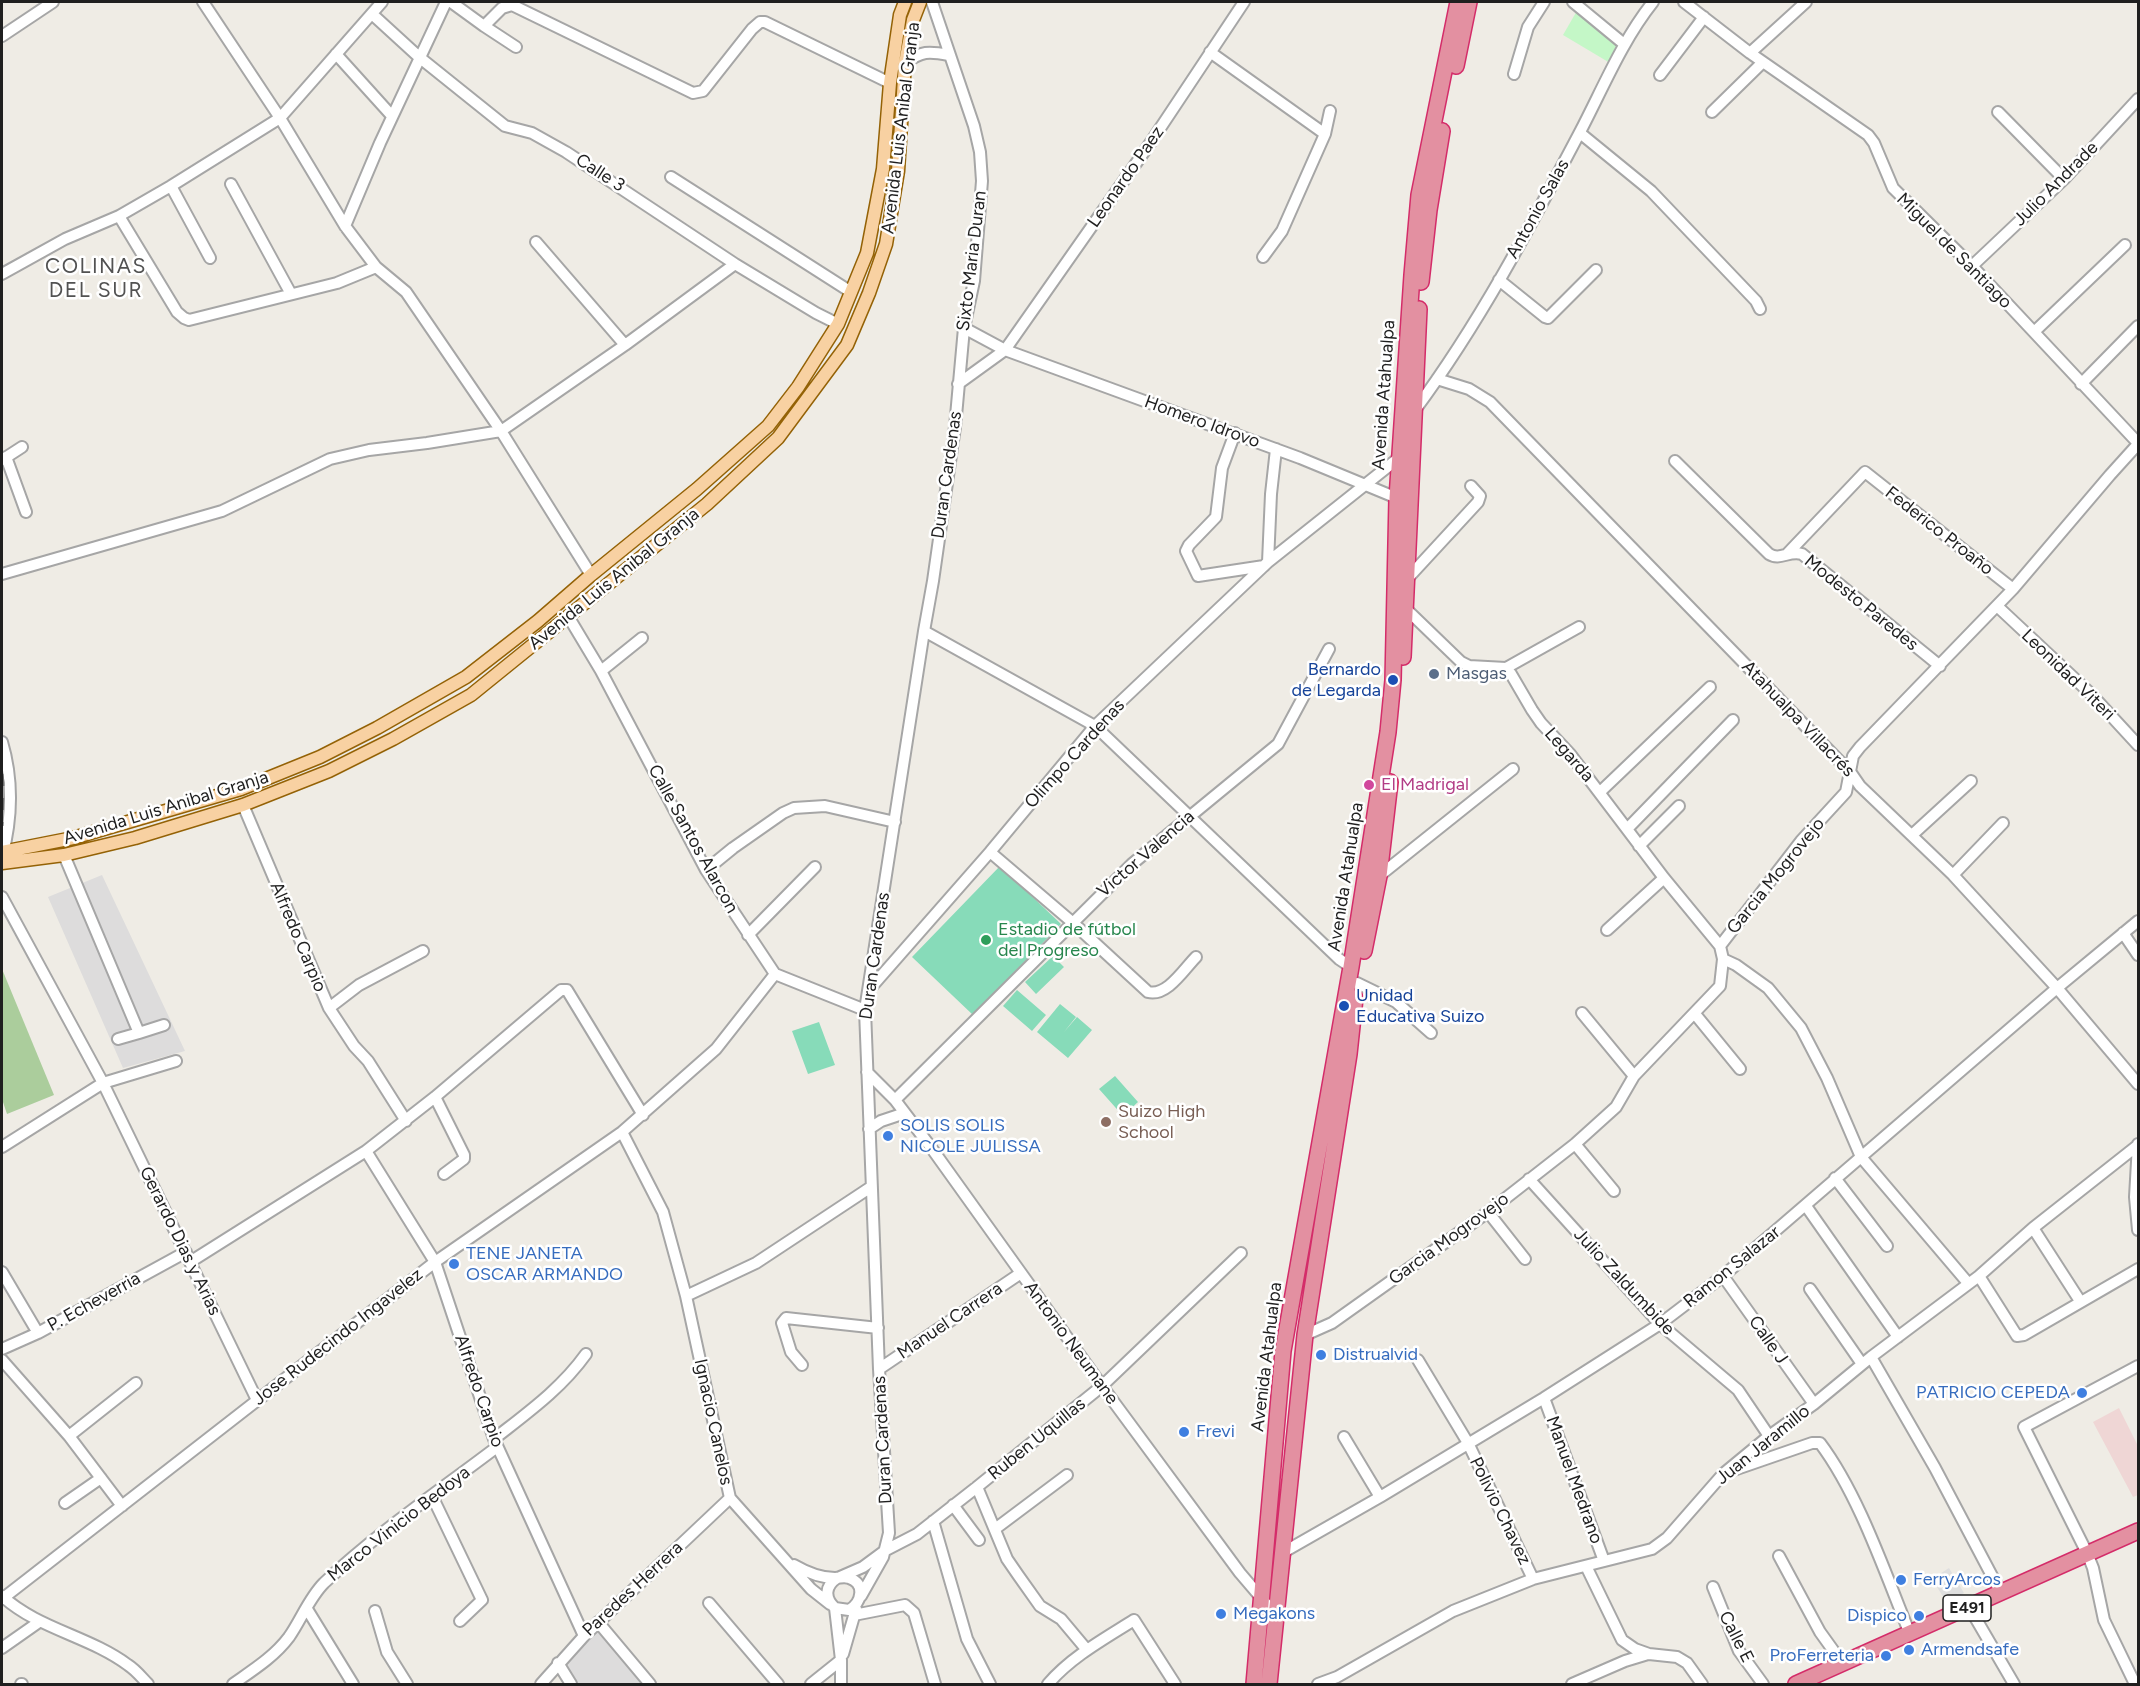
<!DOCTYPE html>
<html>
<head>
<meta charset="utf-8">
<style>
	body { margin:0 }
	#map { position:relative; width:2140px; height:1686px; overflow:hidden; background:#efece5; font-family:Figtree,sans-serif }
	canvas { display:block }
	.frame { position:absolute; inset:0; border:3px solid #1f1f1f; pointer-events:none }
</style>
</head>
<body>
<div id="map">
<canvas width="2140" height="1686"></canvas>
<div class="frame"></div>
</div>
<script>
const context = document.querySelector('canvas').getContext('2d');
context.lineJoin = 'round';
function fill(path, color) { context.fillStyle = color; context.fill(path, 'evenodd'); }
function strokePath(path, color, width, dash) { context.strokeStyle = color; context.lineWidth = width; context.lineCap = dash ? 'butt' : 'round'; context.setLineDash(dash || []); context.stroke(path); }
function write(font, color, halo, rows, align = 'center') {
  context.font = font + ' Figtree,sans-serif'; context.lineWidth = 5; context.setLineDash([]); context.textBaseline = 'middle'; context.strokeStyle = halo; context.fillStyle = color; for (const [text, x, y, turn = 0] of rows) {
    context.save(); context.translate(x, y); context.rotate((+turn || 0) * Math.PI / 180); context.textAlign = isNaN(turn) ? turn : align; if (halo) context.strokeText(text, 0, 0); context.fillText(text, 0, 0); context.restore();
  }
}
fill(new Path2D(`
	M102 875 185 1051 123 1068 48 897Z
	M604 1622 652 1684H569L552 1662Z`), '#dddcdc');
fill(new Path2D(`
	M2119 1408 2138 1446V1495L2133 1497 2093 1422Z`), '#efd6d5');
fill(new Path2D(`
	M2 969 54 1095 7 1114 2 1099Z`), '#abcd9c');
fill(new Path2D(`
	M1578 9 1617 43 1610 63 1563 35Z`), '#c4f7c7');
fill(new Path2D(`
	M1000 866 1061 924 973 1015 912 957Z
	M1053 956 1064 967 1036 994 1025 982Z
	M1017 990 1046 1015 1032 1031 1003 1006Z
	M1060 1004 1076 1017 1064 1032 1077 1017 1092 1030 1068 1058 1037 1032Z
	M819 1022 835 1065 808 1074 792 1031Z
	M1115 1076 1138 1102 1123 1116 1099 1089Z`), '#87dbb9');
fill(new Path2D(`
	M1949 1568 1964 1593 1947 1603 1932 1579Z`), '#dfdfdf');
const minor = new Path2D(`
	M203 2 280 118 345 226 376 267 406 292 501 431 591 575
	M451 2 484 26 502 8 512 5 693 93 703 91 752 29 760 22H765L890 83
	M1573 2 1624 44
	M1684 2 1750 53 1868 135 1874 143 1893 188 1972 266 2138 443
	M372 14 419 57 505 126 532 133 566 152 735 264 816 313 838 324
	M484 26 516 47
	M2 36 53 2
	M1210 52 1325 134 1282 231 1263 257
	M1750 53 1806 2
	M336 54 392 116
	M905 63C922 51 928 51 949 55
	M1514 74 1528 27 1544 2
	M1660 75 1704 17
	M1712 112 1763 62
	M1998 112 2064 179
	M1580 133 1651 191 1756 301 1760 309
	M1325 134 1330 111
	M671 177 851 292
	M231 184 291 294
	M171 186 210 258
	M119 216 177 312 184 318 189 320 337 283 376 267
	M345 226 380 143 446 2
	M536 242 625 345
	M1972 266 2064 179 2138 99
	M2 274 65 239 119 216 171 186 280 118 382 2
	M1499 280 1545 317 1548 318 1596 270
	M964 328 1005 350 1300 458 1397 498
	M2034 332 2125 245
	M1437 379 1469 389 1490 402 1851 773 1860 786 1953 875 2057 988 2138 1084
	M958 384 1005 350 1151 142 1244 2
	M2081 384 2138 326
	M1415 410C1479 324 1530 227 1580 132 1603 88 1622 41 1653 2
	M1235 433 1222 468 1216 517 1189 545 1186 551 1198 576 1264 566
	M6 457 26 512
	M2 460 22 447
	M1675 461 1769 554C1780 561 1789 550 1802 554L1940 666
	M1788 553 1865 472 2013 589
	M1268 562 1400 457
	M2 574 222 511 330 459 369 450 427 443 501 431 625 345 735 264
	M1407 579 1478 502 1480 496 1471 486
	M1997 606 2091 694 2138 745
	M568 616 601 671 706 870 775 974 865 1010
	M924 631 1095 726 1339 959 1351 967
	M1506 668 1579 627
	M601 671 642 638
	M2 742C13 779 12 819 2 857
	M1600 792 1710 687
	M243 805 329 1008 354 1046 368 1061 406 1121
	M1628 828 1733 720
	M1912 835 1971 781
	M1639 846 1679 806
	M990 852 1072 922 1148 992C1167 997 1184 969 1196 957
	M64 855 139 1033 164 1025
	M706 870 733 848 783 813 794 808 825 806 895 822
	M1953 875 2003 823
	M1379 876 1513 769
	M2 897 103 1083 257 1400
	M1607 930 1664 878
	M2123 933 2138 955
	M748 935 815 867
	M1720 946 1801 841 1846 792 1853 756 1860 747 2013 589 2110 475 2138 444
	M1723 959 1736 965 1768 988 1801 1028 1827 1078 1861 1157 1968 1283
	M1357 983 1396 1002 1431 1033
	M868 991 990 852 1095 726 1268 562 1271 494 1276 449
	M329 1008 359 985 423 951
	M1582 1013 1634 1076
	M1695 1014 1740 1069
	M118 1039 139 1033
	M867 1072 895 1100 930 1146 1102 1386 1240 1573 1275 1614
	M435 1097 464 1155V1159L444 1174
	M895 1100 1132 864 1278 744 1329 649
	M869 1129 881 1121 905 1113
	M622 1132 663 1212 686 1296 730 1498 811 1589 830 1604
	M1575 1144 1614 1191
	M2138 1144 2135 1197 2138 1230
	M2 1147 103 1083 176 1061
	M366 1151 435 1262 494 1439 584 1636
	M1835 1178 1887 1246
	M1529 1179 1660 1324 1738 1390 1769 1436
	M1806 1206 1898 1337
	M1488 1212 1525 1259
	M2033 1228 2080 1301
	M190 1262 366 1151 435 1097 561 990H567L643 1115
	M2 1272 38 1333
	M1723 1276 1814 1404
	M1979 1276 2017 1336 2024 1335 2138 1269
	M1810 1289 1862 1364
	M686 1296 756 1263 871 1187
	M1305 1335 1332 1323 1488 1212 1575 1144 1616 1107 1634 1076 1720 986 1723 959 1720 946 1664 878 1570 754 1541 723 1532 710 1511 674 1506 668 1469 666 1461 662 1403 606
	M2 1349 38 1333 186 1252
	M1871 1357 1935 1468 2001 1593
	M2 1360 69 1436 122 1506
	M1418 1360 1468 1443 1533 1579
	M802 1365 791 1352 782 1323 786 1318 878 1328
	M879 1369 1021 1273
	M1544 1398 1604 1561
	M69 1436 136 1383
	M1344 1437 1380 1497
	M494 1439C527 1413 561 1389 586 1354
	M1731 1471 1812 1443H1820C1859 1495 1885 1573 1910 1634
	M977 1487 1007 1559 1018 1575 1040 1606 1061 1619 1087 1650
	M432 1496 482 1600 460 1621
	M65 1503 101 1478
	M953 1505 979 1540
	M933 1521 967 1639 990 1684
	M995 1529 1067 1475
	M1282 1553 1380 1497 1544 1398 1660 1324 1723 1276 2057 988 2138 921
	M1779 1556 1820 1632 1843 1664
	M794 1565C806 1572 822 1578 835 1578 840 1578 844 1576 849 1578 866 1583 862 1603 849 1610L835 1608C824 1598 825 1586 837 1578
	M1586 1566 1622 1640 1635 1649 1649 1654 1677 1657 1687 1663 1702 1684
	M840 1577 863 1567 886 1550 917 1534 977 1487 1102 1386 1241 1253
	M1713 1587 1739 1651 1763 1684
	M2 1596C38 1629 89 1636 128 1665 136 1670 142 1678 148 1684
	M861 1596 883 1557 889 1533 879 1369 865 1010 924 631 933 581 955 427 964 328 974 281 982 181 980 152 974 126 932 2
	M2 1599 435 1262 622 1132 716 1049 775 974
	M709 1603 778 1684
	M1969 1607 2014 1684
	M835 1608 841 1660V1684
	M307 1609 353 1684
	M375 1611 387 1652 407 1684
	M854 1615 905 1605 914 1613 935 1684
	M598 1622 650 1684
	M2 1648 39 1622
	M843 1654 856 1609
	M558 1663 571 1684
	M21 1684H22
	M233 1684C253 1670 274 1657 289 1637 301 1620 309 1598 324 1583 377 1533 439 1491 497 1447
	M541 1684 584 1636 730 1498
	M811 1684 841 1660
	M1048 1684C1071 1657 1104 1639 1134 1620L1175 1684
	M1318 1684 1337 1677 1453 1611 1533 1579 1652 1549 1667 1538 1723 1474 1769 1436 1814 1404 1871 1357 1979 1276 2033 1228 2137 1146
	M1572 1684 1625 1661 1648 1654
	M2135 1684 2104 1620 2093 1568 2087 1553 2024 1427 2138 1366`);
const major = new Path2D(`
	M2 852 73 838 241 789 320 757 377 728 466 677 538 621 591 575 697 489 768 426 798 387 838 324 867 253 883 169 890 83 900 15 905 2
	M2 863 64 855 135 838 243 805 329 771 393 739 471 695 707 504 778 438 847 345 869 293 886 244 898 171 905 63 913 20 920 2`);
const highway = new Path2D(`
	M1456 66 1469 2
	M1421 282 1429 210 1442 131
	M1403 657 1419 309
	M1364 951 1379 876 1390 782
	M1254 1684 1283 1351 1351 967 1388 732 1393 680 1397 498 1412 275 1419 195 1458 2
	M1269 1684 1305 1335 1349 1054 1355 998
	M1796 1684 2138 1531`);
strokePath(minor, '#a6a6a6', 14);
strokePath(major, '#946206', 15);
strokePath(highway, '#d42c69', 18);
strokePath(minor, '#fff', 10);
strokePath(major, '#f8d1a2', 12);
strokePath(highway, '#e390a1', 15);
strokePath(new Path2D(`
	M2 774 3 783 2 826`), '#6d6d6d', 3, [12, 12]);
for (const [x, y, r, color] of [
	[1434,674,6,"#5c6f8a"],
	[1393,680,6,"#1a4fb4"],
	[1369,785,6,"#d1479c"],
	[986,940,6,"#2e9e5b"],
	[1344,1006,6,"#1a4fb4"],
	[1106,1122,6,"#8d6e63"],
	[888,1136,6,"#3f7fe0"],
	[454,1264,6,"#3f7fe0"],
	[1321,1355,6,"#3f7fe0"],
	[2082,1393,6,"#3f7fe0"],
	[1184,1432,6,"#3f7fe0"],
	[1901,1580,6,"#3f7fe0"],
	[1221,1614,6,"#3f7fe0"],
	[1919,1616,6,"#3f7fe0"],
	[1909,1650,6,"#3f7fe0"],
	[1886,1656,6,"#3f7fe0"]
]) { const dot = new Path2D(); dot.arc(x, y, r, 0, 2 * Math.PI); context.fillStyle = color; context.fill(dot); strokePath(dot, '#fff', 2); }
for (const [x, y, w] of [
	[1967,1608,48]
]) { const box = new Path2D(); box.roundRect(x - w / 2, y - 13, w, 26, 4.5); context.fillStyle = '#fff'; context.fill(box); strokePath(box, '#1f1f1f', 1.5); }
write('bold 16px', '#1f1f1f', null, [
	["E491",1967,1608]
]);
write('18px', '#1f1f1f', '#fff', [
	["Avenida Luis Anibal Granja",901,128,-83],
	["Calle 3",600,173,33],
	["Leonardo Paez",1126,177,-55],
	["Julio Andrade",2056,184,-45],
	["Antonio Salas",1538,209,-61],
	["Miguel de Santiago",1954,251,45],
	["Sixto Maria Duran",972,261,-83],
	["Avenida Atahualpa",1384,395,-86],
	["Homero Idrovo",1202,422,20],
	["Duran Cardenas",947,475,-82],
	["Federico Proaño",1939,531,38],
	["Avenida Luis Anibal Granja",614,579,-39],
	["Modesto Paredes",1861,603,39],
	["Leonidad Viteri",2068,675,44],
	["Atahualpa Villacrés",1798,719,46],
	["Olimpo Cardenas",1075,754,-48],
	["Legarda",1569,755,49],
	["Avenida Luis Anibal Granja",166,808,-17],
	["Calle Santos Alarcon",693,839,61],
	["Victor Valencia",1146,854,-41],
	["Garcia Mogrovejo",1776,876,-51],
	["Avenida Atahualpa",1346,877,-81],
	["Alfredo Carpio",298,937,67],
	["Duran Cardenas",875,956,-82],
	["Garcia Mogrovejo",1449,1239,-36],
	["Gerardo Dias y Arias",180,1241,64],
	["Ramon Salazar",1732,1267,-39],
	["Julio Zaldumbide",1624,1282,47],
	["P. Echeverria",94,1302,-29],
	["Manuel Carrera",950,1321,-34],
	["Jose Rudecindo Ingavelez",338,1337,-38],
	["Calle J",1768,1340,55],
	["Antonio Neumane",1071,1343,54],
	["Avenida Atahualpa",1267,1357,-83],
	["Alfredo Carpio",479,1391,71],
	["Ignacio Canelos",713,1422,78],
	["Ruben Uquillas",1037,1439,-39],
	["Duran Cardenas",883,1440,-93],
	["Juan Jaramillo",1763,1445,-39],
	["Manuel Medrano",1574,1480,70],
	["Polivio Chavez",1500,1511,64],
	["Marco Vinicio Bedoya",399,1524,-38],
	["Paredes Herrera",633,1589,-43],
	["Calle E",1736,1637,63]
]);
write('18px', '#164399', '#fff', [
	["Bernardo",1381,670],
	["de Legarda",1381,691],
	["Unidad",1356,996,"left"],
	["Educativa Suizo",1356,1017,"left"]
], 'right');
write('18px', '#4e5e75', '#fff', [
	["Masgas",1446,674]
], 'left');
write('18px', '#b23c85', '#fff', [
	["El Madrigal",1381,785]
], 'left');
write('18px', '#27864d', '#fff', [
	["Estadio de fútbol",998,930],
	["del Progreso",998,951]
], 'left');
write('18px', '#785e54', '#fff', [
	["Suizo High",1118,1112],
	["School",1118,1133]
], 'left');
write('18px', '#366cbe', '#fff', [
	["SOLIS SOLIS",900,1126],
	["NICOLE JULISSA",900,1147],
	["TENE JANETA",466,1254],
	["OSCAR ARMANDO",466,1275],
	["Distrualvid",1333,1355],
	["PATRICIO CEPEDA",2070,1393,"right"],
	["Frevi",1196,1432],
	["FerryArcos",1913,1580],
	["Megakons",1233,1614],
	["Dispico",1907,1616,"right"],
	["Armendsafe",1921,1650],
	["ProFerreteria",1874,1656,"right"]
], 'left');
context.letterSpacing = '1.5px';
write('21px', '#525252', '#fff', [
	["COLINAS",96,267],
	["DEL SUR",96,291]
]);
context.letterSpacing = '0px';
</script>
</body>
</html>
